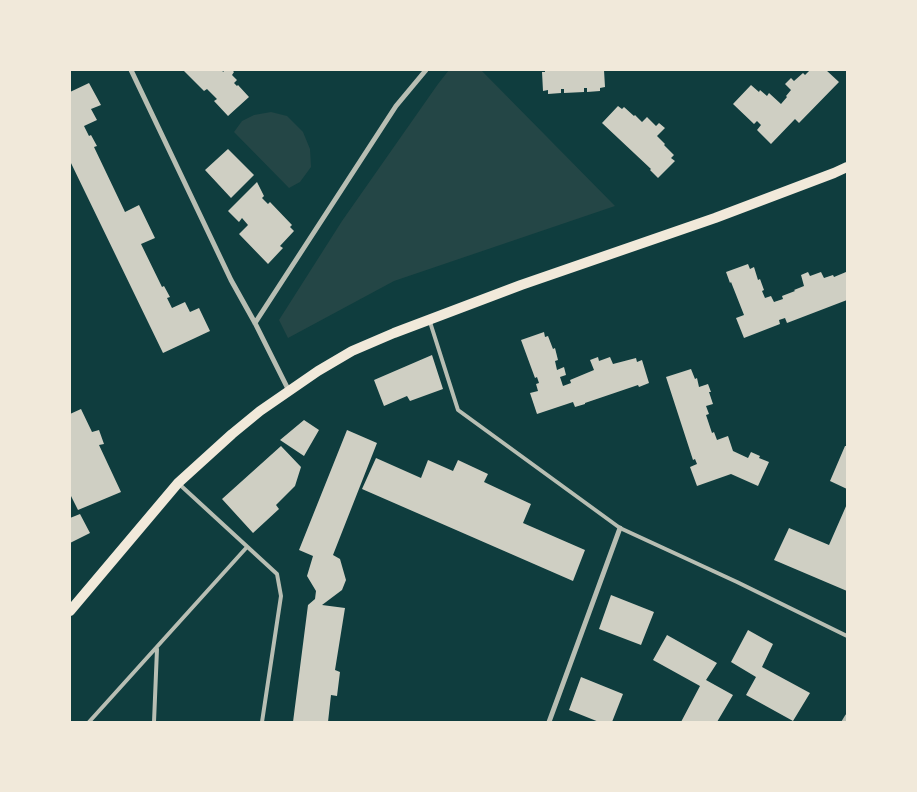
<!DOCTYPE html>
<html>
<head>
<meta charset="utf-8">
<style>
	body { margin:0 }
	#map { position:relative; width:917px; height:792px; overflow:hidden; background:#0f3d3e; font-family:"IBM Plex Sans",sans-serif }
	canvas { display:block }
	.frame { position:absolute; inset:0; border:71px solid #f1e9da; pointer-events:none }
</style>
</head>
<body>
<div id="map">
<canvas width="917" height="792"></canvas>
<div class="frame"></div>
</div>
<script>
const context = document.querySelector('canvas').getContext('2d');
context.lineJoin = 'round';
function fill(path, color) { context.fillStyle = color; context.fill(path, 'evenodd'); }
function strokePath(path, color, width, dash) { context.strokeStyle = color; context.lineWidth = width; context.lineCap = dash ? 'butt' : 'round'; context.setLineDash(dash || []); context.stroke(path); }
fill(new Path2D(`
	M449 70H481L615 206 394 281 288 338 279 320 342 221 438 84Z
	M271 112 287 116 303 132 310 149 311 167 300 182 289 188 234 132 242 121 254 115Z`), '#244646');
fill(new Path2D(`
	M183 70H222L223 72 225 70H232L234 72 232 75 237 80 234 83 237 86 238 85 249 97 228 116 214 101 217 99 207 89 204 91Z
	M545 70H604L605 87 600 88V91L587 92V88H584V92L564 93V89H561V93L548 94V90L543 91 542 72H545Z
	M810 70H826L839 82 799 123 795 119 771 144 757 130 761 125 757 121 754 124 733 104 751 85 759 92 760 90 767 96 769 93 781 104 787 97 786 96 791 90 785 84 791 78 794 81 803 73 805 75Z
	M89 83 101 105 91 109 97 120 84 126 89 136 91 135 97 146 94 147 125 212 139 205 155 238 141 244 162 287 164 286 170 297 167 298 172 308 185 302 190 312 199 308 210 331 163 353 70 161V92Z
	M618 106 622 109 624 107 634 116 635 115 642 122 647 117 656 126 659 123 665 128 657 136 665 144 664 145 674 155 671 158 675 161 658 178 650 170 651 169 602 123Z
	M228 149 254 175 231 198 205 170Z
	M257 182 264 196 262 198 268 204 270 202 292 225 290 227 294 231 280 246 283 248 268 264 239 234 248 225 242 218 239 222 228 211Z
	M748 264 750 269 754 267 758 280 760 279 764 290 762 291 765 298 771 296 774 302 783 299 782 296 795 291 794 290 804 286 801 275 808 272 810 276 821 272 824 278 833 275 834 277 846 272 847 300 787 323 785 318 779 320 780 324 744 338 736 318 744 315 731 282 730 283 726 272Z
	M544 332 545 337 548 336 553 349 555 348 558 360 555 361 557 370 564 367 566 375 560 377 563 386 571 383 570 380 594 370 590 360 598 357 599 361 610 357 613 364 636 358 637 362 642 360 649 383 639 387 638 385 585 403V404L575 407 573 402 537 414 530 393 538 391 536 384 539 383 537 377 535 378 521 340Z
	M432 355 443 389 410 401 407 396 384 406 374 380Z
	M691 369 695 379 697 378 699 387 708 384 711 392H709L713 404 706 406 709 414 706 415 712 433 714 432 717 440 728 436 733 451 748 458 751 452 760 456 759 458 769 462 758 486 731 474 697 486 690 467 697 464 695 459 693 460 666 377Z
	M81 409 92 432 99 430 104 444 99 445 121 492 78 510 70 494V414Z
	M304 420 319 430 304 456 280 440Z
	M347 430 377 443 333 555 340 559 346 580 342 590 322 605 345 608 335 670 340 672 337 696 331 695 328 722H293L308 605 315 599 316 591 307 576 313 556 299 550Z
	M281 446 301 467 295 486 276 505 279 509 253 533 222 499Z
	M845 446H847V489L830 481Z
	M376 458 421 478 428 460 453 471 458 460 488 474 484 482 531 504 523 523 585 550 573 581 362 489Z
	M847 504V591L774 560 789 528 829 545Z
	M80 514 90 533 70 543V518Z
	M611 595 654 612 641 645 599 629Z
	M748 630 773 644 762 667 810 693 793 721 746 695 756 677 731 662Z
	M667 635 717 663 706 680 733 695 717 722H681L700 686 653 660Z
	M581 677 623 694 612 722H599L569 710Z`), '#cfcfc3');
strokePath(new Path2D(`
	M430 322 458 410 620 528 737 582 847 636
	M178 483 277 574 281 596 262 722
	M89 722 247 547
	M154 722 157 649`), '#b8beb3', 4);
strokePath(new Path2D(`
	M131 70 231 280 255 323 289 391
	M255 323 396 106 426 70
	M549 722 620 528
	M844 722 847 717`), '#b8beb3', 5);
strokePath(new Path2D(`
	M70 611 178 483 232 434 260 411 318 371 352 351 394 333 521 285 715 218 834 173 847 167`), '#f1e9da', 10);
</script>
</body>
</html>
